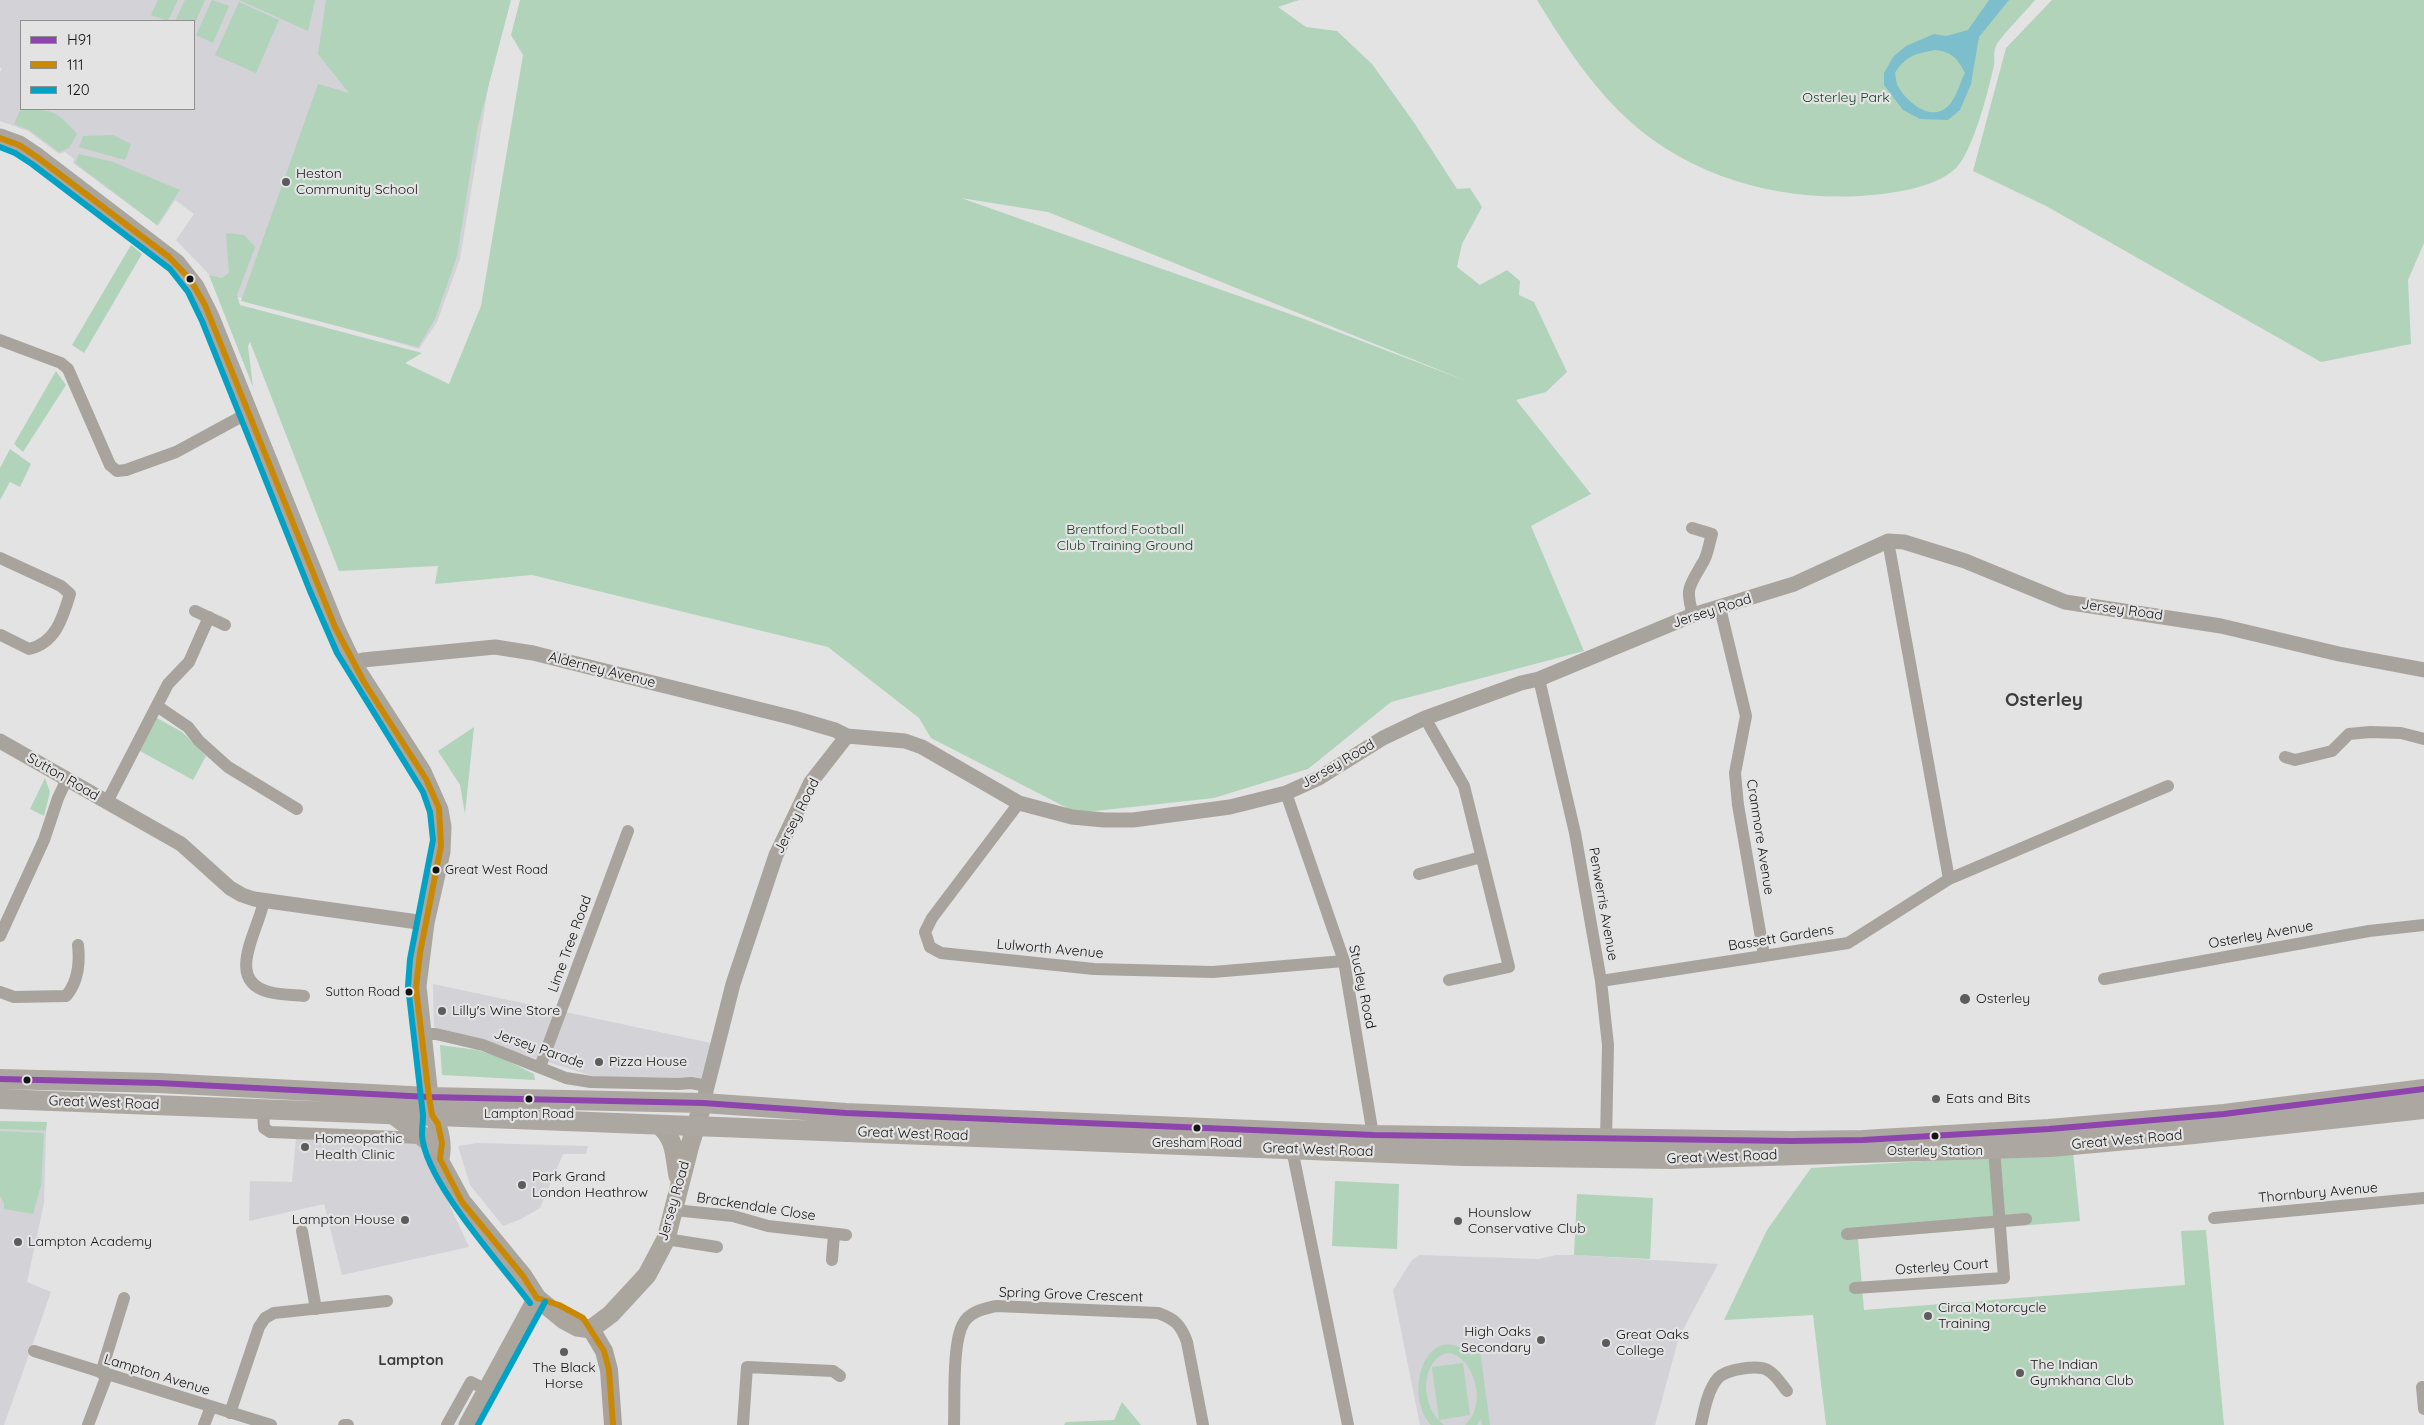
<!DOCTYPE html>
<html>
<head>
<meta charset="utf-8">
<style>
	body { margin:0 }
	#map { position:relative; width:2424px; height:1425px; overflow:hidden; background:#e3e3e4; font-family:Quicksand,sans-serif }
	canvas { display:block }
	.legend { position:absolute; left:20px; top:20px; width:175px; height:90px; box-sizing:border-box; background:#e3e3e4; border:1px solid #909091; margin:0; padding:6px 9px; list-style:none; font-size:15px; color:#141415 }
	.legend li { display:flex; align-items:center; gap:10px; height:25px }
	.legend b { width:25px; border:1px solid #909091 }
</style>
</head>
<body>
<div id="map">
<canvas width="2424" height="1425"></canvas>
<ul class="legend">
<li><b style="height:6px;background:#8e44ad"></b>H91</li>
<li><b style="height:6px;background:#ca8904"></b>111</li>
<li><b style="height:6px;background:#01a2c5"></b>120</li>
</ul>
</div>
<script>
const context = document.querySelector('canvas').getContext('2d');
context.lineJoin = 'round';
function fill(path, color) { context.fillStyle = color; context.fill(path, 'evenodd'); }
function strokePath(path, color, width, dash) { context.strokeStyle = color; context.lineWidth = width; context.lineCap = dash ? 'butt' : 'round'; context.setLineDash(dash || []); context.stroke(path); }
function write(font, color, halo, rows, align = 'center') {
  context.font = font + ' Quicksand,sans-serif'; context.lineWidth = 4.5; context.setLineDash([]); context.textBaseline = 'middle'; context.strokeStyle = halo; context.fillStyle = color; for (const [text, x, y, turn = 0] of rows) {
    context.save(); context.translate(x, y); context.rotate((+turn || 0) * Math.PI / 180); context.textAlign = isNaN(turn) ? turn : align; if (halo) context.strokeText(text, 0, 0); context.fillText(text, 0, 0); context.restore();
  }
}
fill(new Path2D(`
	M0 0H508L496 39 460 259 437 322 419 349 228 294 176 240 194 214 175 200 158 226 73 163 74 159 65 152 59 154 28 131 0 121V72L2 69 0 67ZM21 21H194V109H21Z
	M433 984 711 1043 703 1081 593 1076 434 1027Z
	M0 1129 46 1131 44 1203 27 1282 51 1292 4 1425H0Z
	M296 1138 416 1143 425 1152 469 1247 342 1275 324 1204 249 1221 250 1181 292 1182Z
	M477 1143 588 1146 586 1154H563L540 1208 519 1220 503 1226 470 1185 458 1146Z
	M1419 1255 1539 1259 1556 1255H1574L1718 1264 1679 1337 1655 1425H1420L1393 1290 1412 1260Z`), '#d2d2d7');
fill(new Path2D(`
	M158 0H178L168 21 151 15Z
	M185 0H205L194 25V21H175Z
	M212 0 229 6 213 43 196 35Z
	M239 0H315L308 31Z
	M326 0H511L477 130 457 256 435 319 418 347 241 301 318 84 349 93 318 54Z
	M520 0H1299L1278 7 1306 27 1337 31 1372 64 1413 121 1457 189 1470 188 1482 207 1462 244 1457 267 1480 285 1507 270 1520 281 1519 295 1534 302 1567 372 1546 392 1516 400 1591 494 1531 526 1584 651 1391 702 1308 769 1214 798 1077 813 931 738 919 718 828 647 532 575 435 584 438 566 339 571 250 342 248 346 253 387 209 275 222 278 229 273 226 233 244 235 255 247 237 295 240 305 422 353 405 363 449 384 481 306 523 55 511 35ZM961 198 1048 212 1469 382 1304 319Z
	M1537 0H2035C2027 10 2000 37 1996 46 1993 51 1995 59 1994 65 1989 89 1973 151 1956 168 1934 189 1889 194 1860 196 1772 201 1681 174 1618 110 1586 78 1561 39 1537 0Z
	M2052 0H2424V243L2408 280 2411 344 2321 362 2046 206 1973 171 2006 48Z
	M239 2 279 20 256 73 215 55Z
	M21 108C53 111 55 109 77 134L69 148 59 152 29 130 14 124Z
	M113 135 131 144 125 160 79 147 83 136Z
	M79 154 113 162 180 190 157 225 75 163Z
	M131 245 142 254 84 353 72 345Z
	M56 371 66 385 23 452 14 444Z
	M10 449 31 464 20 487 10 482 0 500V468Z
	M157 718 182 732 206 756 193 780 140 751Z
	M474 727 465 814 460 785 438 751Z
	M45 778 50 792 44 816 30 809Z
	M440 1045 477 1050 500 1057 534 1074 535 1080 442 1075Z
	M0 1121 47 1122 46 1131 0 1129Z
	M0 1131 44 1133 41 1185 33 1214 4 1209V1203L0 1196Z
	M2073 1152 2080 1221 1858 1239 1864 1310 2185 1285 2181 1231 2206 1230 2224 1425H1826L1813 1315 1724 1320 1767 1230 1811 1168Z
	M1335 1181 1399 1184 1397 1249 1332 1246Z
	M1577 1194 1653 1198 1650 1259 1574 1255Z
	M1479 1343 1490 1425H1482L1481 1419 1477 1425H1465C1497 1396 1457 1328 1433 1363 1428 1370 1426 1379 1426 1388 1427 1402 1432 1416 1444 1425H1431C1401 1391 1429 1316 1472 1356L1471 1344Z
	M1463 1363 1470 1415 1439 1420 1432 1367Z
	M1122 1402 1141 1425H1064L1066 1422 1114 1420Z`), '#b0d3ba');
fill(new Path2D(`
	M1989 0H2009L1979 37 1971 84 1960 110 1948 120 1920 119 1903 110 1884 85V73L1893 57 1906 46 1934 34 1946 36 1968 30ZM1936 50C1952 52 1958 59 1965 73 1959 84 1957 98 1947 107 1931 122 1907 102 1899 88 1896 84 1896 78 1895 73 1905 56 1917 53 1936 50Z`), '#7cbecc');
strokePath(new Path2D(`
	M0 340 61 363 68 369 110 465 117 471 126 470 176 452 248 413
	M1692 528 1712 534C1709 543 1708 556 1702 564 1689 587 1685 588 1693 615
	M1888 541 1949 879
	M0 558 61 586 70 594C63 617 56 643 29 649L1 635
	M1720 608 1746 716 1735 773 1738 805 1764 955
	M195 611 225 625
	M1539 679 1575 833 1601 981 1608 1045 1606 1139
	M157 706 188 727 199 741 228 767 297 809
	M1425 718 1464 786 1509 967 1449 980
	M2285 757 2295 760 2332 751 2349 734 2370 732 2401 733 2424 739
	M1286 793 1344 961 1373 1135
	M107 802 168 684 189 662 209 617
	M1019 803 932 918 925 932 930 947 941 953 1094 969 1213 972 1344 961
	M1419 874 1481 857
	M264 900C260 928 223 980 269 992 280 995 293 995 304 996
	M0 936 44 840 58 798 67 779
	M2104 979 2369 931 2424 925
	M1601 981 1848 943 1949 879 2168 786
	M0 992 14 997 66 996C78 982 80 963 78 945
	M422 1034H436L483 1045 566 1078 591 1082 678 1084 691 1083 708 1086
	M540 1067 628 831
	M263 1110 264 1128 270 1132 422 1138
	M1292 1149 1348 1425
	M674 1210 733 1216 768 1226 846 1235
	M2214 1218 2424 1198
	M302 1231 316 1309
	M1847 1234 2026 1219
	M666 1239 717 1247
	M832 1260 834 1234
	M1855 1288 2004 1278 1994 1149
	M34 1351 271 1425
	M101 1373 124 1298
	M2422 1387 2424 1409
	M230 1413 259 1327 265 1318 274 1313 387 1301
	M88 1425 107 1375
	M204 1425 211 1407
	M344 1425H348
	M447 1425 471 1382 487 1390
	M743 1425 747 1367 833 1371 840 1376
	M954 1425C955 1401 952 1344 963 1324 969 1312 983 1309 996 1306L1158 1313C1175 1319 1181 1325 1187 1342L1203 1425
	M1701 1425C1704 1411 1708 1389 1718 1378 1727 1369 1759 1364 1769 1371 1776 1375 1782 1385 1787 1391`), '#a8a49d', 12);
strokePath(new Path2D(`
	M352 663 363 660 495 647 533 653 794 718 835 730 847 736
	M0 741 181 844 230 888 242 895 254 899 425 923
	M703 1103 733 984 776 855 811 782 847 736 905 741 922 747 1019 803 1072 817 1104 820H1133L1230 807 1286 793 1319 778 1383 738 1425 718 1521 683 1539 679 1693 615 1794 584 1888 541 1904 542 1965 561 2065 602 2221 626 2339 654 2424 670`), '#a8a49d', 15);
strokePath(new Path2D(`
	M591 1329 604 1351 609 1370 613 1425`), '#a8a29b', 18);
strokePath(new Path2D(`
	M0 138 19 145 37 157 176 263 195 287 210 317 335 627 352 663 422 772 439 810 442 827 441 852 425 923 417 986 429 1097C433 1119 445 1136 440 1159
	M660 1126C676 1140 674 1156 678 1176
	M433 1149 462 1202 523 1276 537 1298 564 1320 577 1327 591 1329
	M591 1329 611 1314 647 1275 666 1239 690 1145 703 1103
	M468 1425 537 1298`), '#aaa69e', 19);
strokePath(new Path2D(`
	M0 1079 159 1083 429 1097 703 1103 846 1113 1373 1135 1791 1141 1863 1140 2049 1129 2224 1114 2424 1089
	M0 1099 1464 1156 1672 1159 2050 1147 2194 1134 2424 1109
	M393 1114 431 1143`), '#aca8a1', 20);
strokePath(new Path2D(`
	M0 1079 159 1083 429 1097 703 1103 846 1113 1373 1135 1791 1141 1863 1140 2049 1129 2224 1114 2424 1089`), '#8e44ad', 6);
strokePath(new Path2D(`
	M0 138 19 145 37 157 169 257 190 279 205 305 335 627 364 682 426 779 439 808 441 846 420 953 416 988 429 1097 432 1115 438 1124 442 1143 440 1159 462 1202 523 1276 537 1298 559 1305 583 1318 604 1351 609 1370 613 1425`), '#ca8904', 6);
strokePath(new Path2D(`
	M0 147 15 153 32 164 170 269 188 292 202 321 310 591 337 653 423 792 430 812 433 840 410 959 408 986 423 1115C423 1122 422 1128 422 1135 425 1182 501 1264 530 1303
	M478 1425 545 1302`), '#01a2c5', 6);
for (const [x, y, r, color] of [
	[286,182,5,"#5c5c5d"],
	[190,279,4.5,"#141415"],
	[436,870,4.5,"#141415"],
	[409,992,4.5,"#141415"],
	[1965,999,6,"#5c5c5d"],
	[442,1011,5,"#5c5c5d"],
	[599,1062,5,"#5c5c5d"],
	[27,1080,4.5,"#141415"],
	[529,1099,4.5,"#141415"],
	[1936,1099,5,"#5c5c5d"],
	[1197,1128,4.5,"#141415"],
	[1935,1136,4.5,"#141415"],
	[305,1147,5,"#5c5c5d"],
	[522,1185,5,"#5c5c5d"],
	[405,1220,5,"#5c5c5d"],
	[1458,1221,5,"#5c5c5d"],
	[18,1242,5,"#5c5c5d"],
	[1928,1316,5,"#5c5c5d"],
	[1541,1340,5,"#5c5c5d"],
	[1606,1343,5,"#5c5c5d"],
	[564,1352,5,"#5c5c5d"],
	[2020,1373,5,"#5c5c5d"]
]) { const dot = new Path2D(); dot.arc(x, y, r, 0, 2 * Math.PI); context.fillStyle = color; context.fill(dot); strokePath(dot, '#e3e3e4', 2); }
write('13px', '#141415', '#e3e3e4', [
	["Great West Road",445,870,"left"],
	["Sutton Road",400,992,"right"],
	["Lampton Road",529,1114],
	["Gresham Road",1197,1143],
	["Osterley Station",1935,1151]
]);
write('14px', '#184729', '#e3e3e4', [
	["Osterley Park",1846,98],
	["Brentford Football",1125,530],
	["Club Training Ground",1125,546]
]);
write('14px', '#141415', '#e3e3e4', [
	["Heston",296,174],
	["Community School",296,190],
	["Osterley",1976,999],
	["Lilly's Wine Store",452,1011],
	["Pizza House",609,1062],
	["Eats and Bits",1946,1099],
	["Homeopathic",315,1139],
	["Health Clinic",315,1155],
	["Park Grand",532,1177],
	["London Heathrow",532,1193],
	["Hounslow",1468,1213],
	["Conservative Club",1468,1229],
	["Lampton House",395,1220,"right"],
	["Lampton Academy",28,1242],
	["Circa Motorcycle",1938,1308],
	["Training",1938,1324],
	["High Oaks",1531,1332,"right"],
	["Secondary",1531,1348,"right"],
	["Great Oaks",1616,1335],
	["College",1616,1351],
	["The Indian",2030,1365],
	["Gymkhana Club",2030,1381],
	["The Black",564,1368,"center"],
	["Horse",564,1384,"center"]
], 'left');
write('14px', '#141415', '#e3e3e4', [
	["Jersey Road",2122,610,8],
	["Jersey Road",1712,611,-18],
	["Alderney Avenue",602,670,14],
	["Jersey Road",1338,764,-30],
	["Sutton Road",63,777,30],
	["Jersey Road",797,816,-63],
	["Cranmore Avenue",1760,837,81],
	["Penwerris Avenue",1603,904,80],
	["Osterley Avenue",2261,935,-10],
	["Bassett Gardens",1781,938,-9],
	["Lime Tree Road",570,944,-70],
	["Lulworth Avenue",1050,949,5],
	["Stucley Road",1362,987,78],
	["Jersey Parade",539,1049,19],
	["Great West Road",104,1103,2],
	["Great West Road",913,1134,2],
	["Great West Road",2127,1140,-5],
	["Great West Road",1318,1150,2],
	["Great West Road",1722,1157,-2],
	["Thornbury Avenue",2318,1193,-5],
	["Jersey Road",674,1201,-74],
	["Brackendale Close",756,1207,9],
	["Osterley Court",1942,1267,-4],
	["Spring Grove Crescent",1071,1295,2],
	["Lampton Avenue",157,1375,17]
]);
write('bold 15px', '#3d3d3e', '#e3e3e4', [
	["Lampton",411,1360]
]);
write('bold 19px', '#3d3d3e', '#e3e3e4', [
	["Osterley",2044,700]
]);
</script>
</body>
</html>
